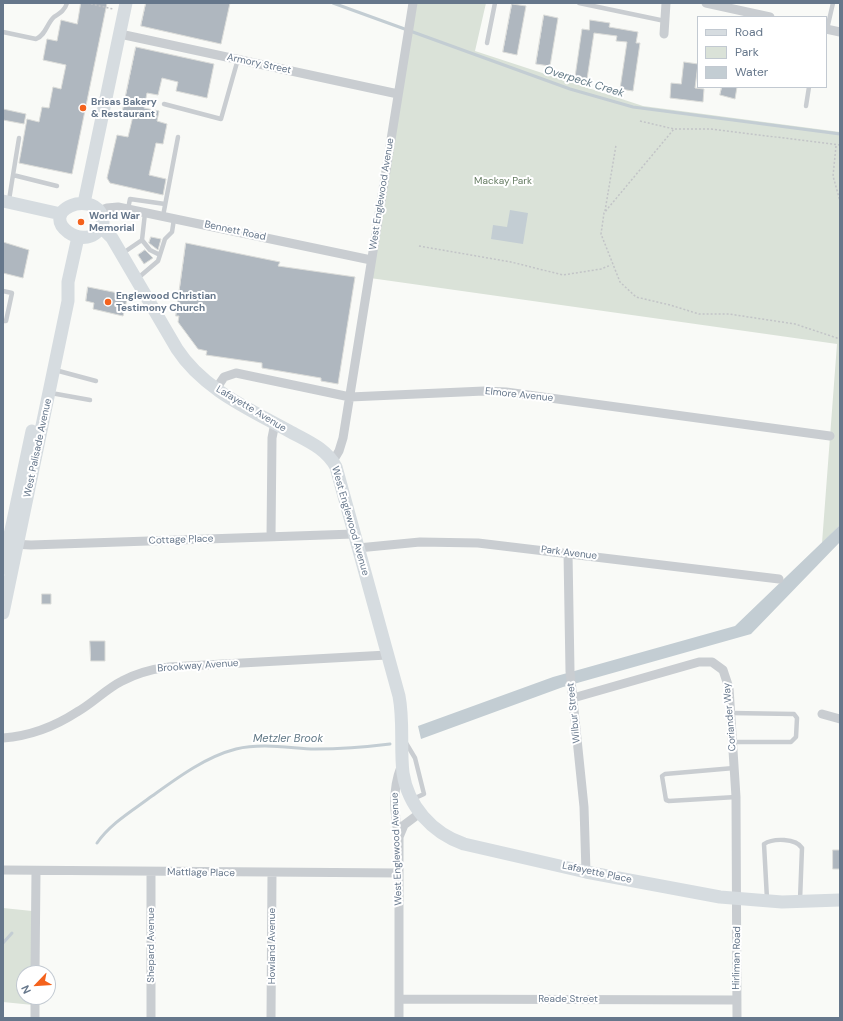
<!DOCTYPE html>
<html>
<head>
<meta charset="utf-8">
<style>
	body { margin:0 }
	#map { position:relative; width:843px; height:1021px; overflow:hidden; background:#f9faf7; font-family:"DM Sans",sans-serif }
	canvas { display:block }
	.frame { position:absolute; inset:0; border:4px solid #66778b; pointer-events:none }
	.legend { position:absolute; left:697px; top:16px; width:130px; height:72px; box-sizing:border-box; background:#fff; border:1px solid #c2c9d1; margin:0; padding:5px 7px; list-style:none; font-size:12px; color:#66778b }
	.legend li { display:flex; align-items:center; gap:8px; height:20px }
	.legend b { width:20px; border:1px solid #c2c9d1 }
	.north { position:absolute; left:16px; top:965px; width:40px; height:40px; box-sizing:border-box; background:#fff; border:1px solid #c2c9d1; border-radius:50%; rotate:245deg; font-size:11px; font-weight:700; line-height:16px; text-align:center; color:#66778b }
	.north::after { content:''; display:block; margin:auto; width:14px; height:18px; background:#f4621c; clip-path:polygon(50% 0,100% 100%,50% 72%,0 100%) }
</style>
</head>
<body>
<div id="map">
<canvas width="843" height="1021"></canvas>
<div class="frame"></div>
<ul class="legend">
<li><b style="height:5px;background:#d6dce0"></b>Road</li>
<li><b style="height:11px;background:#dae2d8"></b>Park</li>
<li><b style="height:11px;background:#c3cdd3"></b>Water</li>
</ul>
<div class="north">N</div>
</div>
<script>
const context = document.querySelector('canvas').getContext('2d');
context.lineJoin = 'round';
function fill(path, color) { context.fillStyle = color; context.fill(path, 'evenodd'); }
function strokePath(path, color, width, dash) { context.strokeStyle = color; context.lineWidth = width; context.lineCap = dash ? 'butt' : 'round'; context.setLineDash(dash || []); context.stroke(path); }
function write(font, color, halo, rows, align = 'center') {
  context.font = font + ' "DM Sans",sans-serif'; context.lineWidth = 4; context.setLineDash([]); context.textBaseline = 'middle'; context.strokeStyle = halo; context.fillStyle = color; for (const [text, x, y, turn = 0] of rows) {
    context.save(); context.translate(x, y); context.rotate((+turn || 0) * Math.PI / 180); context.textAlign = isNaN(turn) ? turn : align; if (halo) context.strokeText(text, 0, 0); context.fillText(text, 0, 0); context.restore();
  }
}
fill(new Path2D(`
	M417 3H486L475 51 643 106 840 132V525L822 543 837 344 370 278Z
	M3 908 32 911 33 973H24V997H33V1005L3 1002Z`), '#dae2d8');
fill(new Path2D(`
	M510 210 528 213 523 244 491 239 493 225 507 227Z
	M840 525V542L751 634 563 687 421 739 418 726 553 677 735 626Z`), '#c3cdd3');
strokePath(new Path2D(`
	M333 3 570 89 633 107 840 134
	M97 843C111 823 132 811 152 796 177 778 205 757 236 749 262 743 289 748 315 749 340 749 366 747 390 744
	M3 943 12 933`), '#c3cdd3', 3);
const building = new Path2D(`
	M81 3H107L72 174 19 163 27 119 39 122 42 107 49 108 53 87 61 89 66 65 43 60 47 39 57 41 61 20 77 24Z
	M146 3H230L221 44 141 26Z
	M512 4 526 6 517 55 503 52Z
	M544 15 558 18 550 66 536 64Z
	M590 20 610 23 609 27 638 32 636 43H640L633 91 620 89 627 42 616 41 617 36 594 33 587 79 575 77 582 29 589 30Z
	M136 47 214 64 207 98 176 91 178 82 162 78 158 95 147 93 144 108 159 111 157 121 167 124 163 144 156 143 149 175 166 179 163 195 110 183 107 178 117 135 128 137 133 116 122 114Z
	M684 62 698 64 695 88 704 89 703 102 670 98 671 83 681 84Z
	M722 87H737L735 99 720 95Z
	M3 109 26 114 24 124 3 120Z
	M151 237 161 239 158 250 149 243Z
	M3 242 29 250 23 278 3 273Z
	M186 243 280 262 278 266 355 277 338 384 321 381V378L262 368V363L206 355 207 351 198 349 178 322 179 316H176Z
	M145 250 153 258 144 264 138 255Z
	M88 287 128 295 123 316 93 309 94 303 86 301Z
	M42 594H51V604H42Z
	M90 641H105V661H91Z
	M833 850H840V869H833Z`);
fill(building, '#afb7bf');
strokePath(building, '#dbdcd9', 1);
strokePath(new Path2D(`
	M87 3 113 9
	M640 121 674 129
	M840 145 711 129H674L604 213 601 234 620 282 636 297 670 305 699 314H729L795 324 840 339
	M836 146 833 176 840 201
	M605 211 616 145
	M419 246 511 262 563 275 601 269 611 265`), '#c2c4c7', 1.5, [2, 2]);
strokePath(new Path2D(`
	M579 3 665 21
	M827 29 833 3
	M3 32 36 39C46 35 47 23 54 17 60 13 65 10 67 3
	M487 43 495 3
	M164 104 221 119 238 59
	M806 106 809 87
	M13 175 19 138
	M9 200 13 175 57 186
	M128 209 130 199 165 204
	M163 216 178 137
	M142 240 150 250 160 255
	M123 253 142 240 145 213
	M138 278 158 261 165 239 172 232 174 219
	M3 291 12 293 6 321H3
	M55 370 96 381
	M51 393 90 400
	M731 713 794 714 797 718 796 737 791 742H733
	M406 743 415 758 424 794 413 799
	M734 768 665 774 662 776 666 800 669 801 736 797
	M767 899 764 844C773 838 796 838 802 848L800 900`), '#c9cdd1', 4.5);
strokePath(new Path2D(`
	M706 3 770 17
	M826 29 840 32
	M120 34 398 94
	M664 34 666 3
	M99 211 107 208 118 207 371 260
	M216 389 224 377 236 373 350 397 484 391 506 392 830 436
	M333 461 339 451 343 438 413 3
	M271 537 272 438 275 423
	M12 544 31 545 354 534
	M358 548 420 542 478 543 779 579
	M568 553 570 671 584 807 586 872
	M573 698 699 662H712L723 670 729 688 736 797 737 1018
	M822 714 840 719
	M3 738C30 736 54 727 77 712 93 703 106 689 122 681 137 673 153 669 169 667L387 655
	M399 837 404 825 420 813
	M3 870 399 873
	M35 973 36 871
	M399 999 737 1000
	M35 1018V997
	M151 1018V872
	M271 1018 272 873
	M399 1018V837C394 813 392 790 401 767`), '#c9cdd1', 9);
strokePath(new Path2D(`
	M3 201 61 214
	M84 203 126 3
	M76 204C90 202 102 207 103 222 90 260 32 217 76 204Z
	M101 227 112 238 177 349C203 389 249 409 289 431 307 441 326 448 336 467L399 696C404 722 400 747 403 773 408 806 432 833 464 844L586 872 720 897 782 902 840 900
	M3 568 32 431
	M3 613 68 301V282L78 237`), '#d6dce0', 13);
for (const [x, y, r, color] of [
	[83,108,4,"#f4621c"],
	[81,222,4,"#f4621c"],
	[108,302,4,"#f4621c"]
]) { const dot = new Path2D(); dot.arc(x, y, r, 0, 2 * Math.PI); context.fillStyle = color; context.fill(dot); strokePath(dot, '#fff', 1.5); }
write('10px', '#66778b', '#fff', [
	["Armory Street",259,64,12],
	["West Englewood Avenue",382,194,-81],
	["Bennett Road",235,231,12],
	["Elmore Avenue",519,395,6],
	["Lafayette Avenue",251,409,31],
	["West Palisade Avenue",38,448,-78],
	["West Englewood Avenue",350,521,74],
	["Cottage Place",181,540,-2],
	["Park Avenue",569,553,7],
	["Brookway Avenue",198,666,-4],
	["Wilbur Street",574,713,-96],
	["Coriander Way",730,717,-95],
	["West Englewood Avenue",397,849,-92],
	["Mattlage Place",201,873,1],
	["Lafayette Place",597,873,12],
	["Shepard Avenue",151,945,-90],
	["Howland Avenue",272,946,-90],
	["Hirliman Road",737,958,-89],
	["Reade Street",568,999]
]);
write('bold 10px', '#66778b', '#fff', [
	["Brisas Bakery",91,102],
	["& Restaurant",91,114],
	["World War",89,216],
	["Memorial",89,228],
	["Englewood Christian",116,296],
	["Testimony Church",116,308]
], 'left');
write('10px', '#647b61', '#fff', [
	["Mackay Park",503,181]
]);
write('italic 11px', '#627986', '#fff', [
	["Overpeck Creek",584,82,17],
	["Metzler Brook",288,739]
]);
</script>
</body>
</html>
